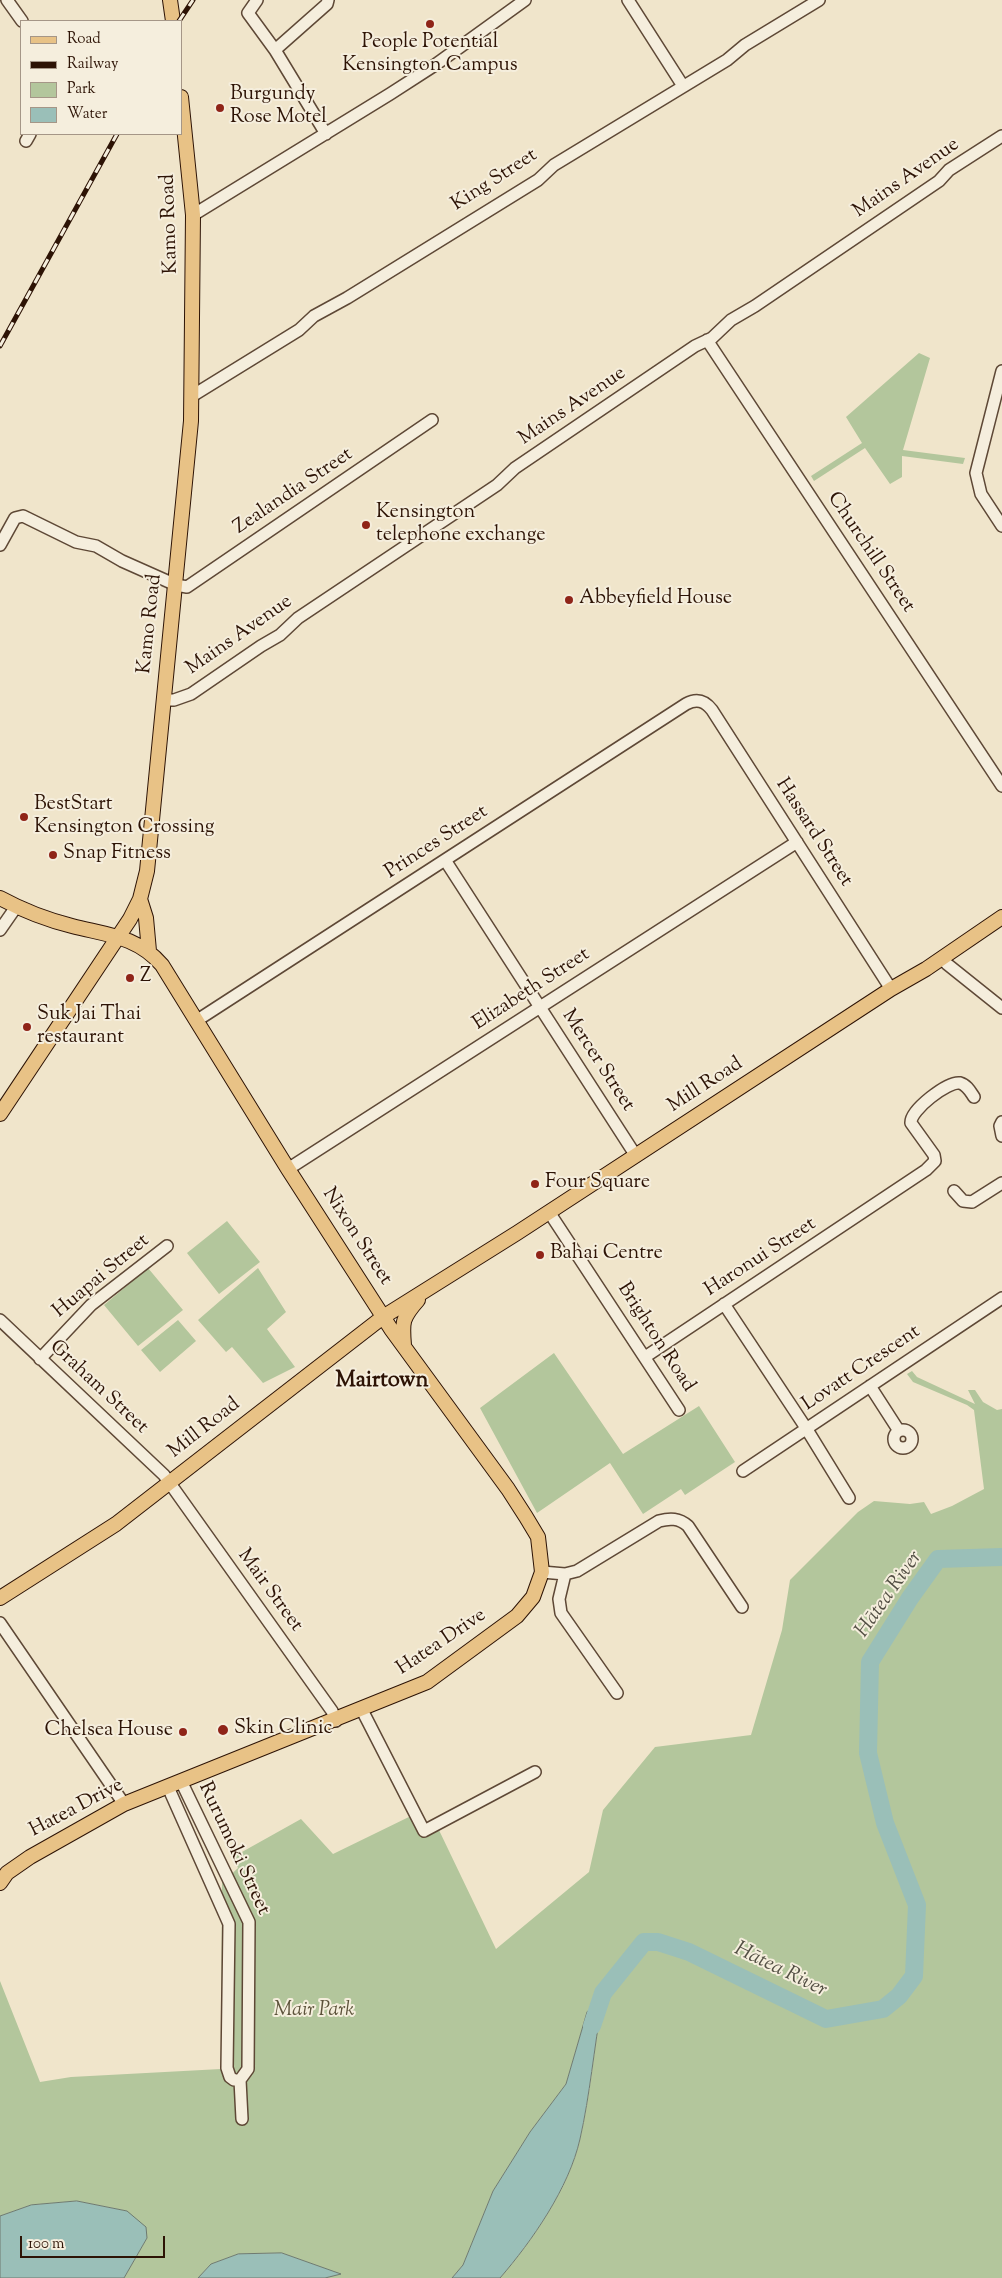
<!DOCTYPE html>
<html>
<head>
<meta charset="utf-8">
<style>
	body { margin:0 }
	#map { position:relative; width:1002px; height:2278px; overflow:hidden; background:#f0e5cb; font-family:"Sorts Mill Goudy",serif }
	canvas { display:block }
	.legend { position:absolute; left:20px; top:20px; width:162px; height:115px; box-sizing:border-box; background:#f5eedd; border:1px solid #a59687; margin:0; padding:6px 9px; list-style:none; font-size:15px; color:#2d1305 }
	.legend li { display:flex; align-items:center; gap:10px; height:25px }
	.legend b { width:25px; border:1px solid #a59687 }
	.scale { position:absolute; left:20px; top:2236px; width:145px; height:22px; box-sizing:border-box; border:2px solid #2d1305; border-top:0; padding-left:6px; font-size:15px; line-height:18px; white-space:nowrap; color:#2d1305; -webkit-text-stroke:4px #f5eedd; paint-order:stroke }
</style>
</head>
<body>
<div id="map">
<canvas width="1002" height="2278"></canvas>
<ul class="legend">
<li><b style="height:6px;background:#e8c286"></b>Road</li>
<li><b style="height:6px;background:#2d1305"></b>Railway</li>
<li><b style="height:14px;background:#b3c69c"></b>Park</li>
<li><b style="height:14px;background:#9abfb8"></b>Water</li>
</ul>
<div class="scale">100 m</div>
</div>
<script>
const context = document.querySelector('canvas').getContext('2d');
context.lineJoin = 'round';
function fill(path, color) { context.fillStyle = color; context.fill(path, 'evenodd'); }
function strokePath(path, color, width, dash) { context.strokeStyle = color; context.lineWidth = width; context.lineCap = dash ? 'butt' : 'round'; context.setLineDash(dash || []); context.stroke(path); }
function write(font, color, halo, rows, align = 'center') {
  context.font = font + ' "Sorts Mill Goudy",serif'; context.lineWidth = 4; context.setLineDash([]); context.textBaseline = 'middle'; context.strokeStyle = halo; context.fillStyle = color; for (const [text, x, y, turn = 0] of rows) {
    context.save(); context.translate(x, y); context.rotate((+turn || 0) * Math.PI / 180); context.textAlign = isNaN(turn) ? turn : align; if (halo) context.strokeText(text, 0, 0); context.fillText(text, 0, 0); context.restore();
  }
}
fill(new Path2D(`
	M919 353 930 358 903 450 965 458 963 464 902 456V477L890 484 865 448 814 481 811 476 862 443 846 417Z
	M227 1221 260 1262 219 1294 187 1253Z
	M148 1268 183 1310 138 1346 104 1305Z
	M258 1268 286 1312 267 1329 295 1367 263 1383 232 1347 226 1352 198 1320Z
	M178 1320 196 1341 160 1372 141 1350Z
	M554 1353 623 1454 699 1406 735 1462 685 1495 681 1489 643 1514 610 1463 537 1513 480 1408Z
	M912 1371 917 1377 975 1404 968 1390H975L983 1402 997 1410 1002 1409V2278H500C533 2240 568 2190 580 2140 590 2097 595 2047 601 2004L587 2012 566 2084 530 2132 493 2191 463 2265 452 2278H325L340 2274 282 2253 238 2254 211 2264 198 2278H124L147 2238 127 2211 77 2201 31 2205 0 2216V1981L40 2082 71 2077 221 2069 222 1883 238 1868 233 1857 301 1819 333 1854 415 1814 426 1827 437 1826 496 1949 589 1872 603 1810 655 1747 751 1735 782 1630 790 1580 858 1512 874 1501 910 1504 924 1502 931 1514 952 1506 984 1489 974 1410 967 1405 913 1382 907 1374Z`), '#b3c69c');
const water = new Path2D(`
	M602 2003C594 2048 590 2095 580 2139 569 2188 532 2241 500 2278H452L463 2265 493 2191 530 2132 566 2084 587 2012Z
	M77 2201 127 2211 146 2227 147 2238 124 2278H0V2216L31 2205Z
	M282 2253 341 2274 325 2278H198L211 2264 238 2254Z`);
fill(water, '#9abfb8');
strokePath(water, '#6e7a70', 1);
strokePath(new Path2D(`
	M592 2026 603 1993 644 1942H658L689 1952 826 2019 883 2009 899 1996 914 1976 917 1905 885 1823 868 1753 870 1662 910 1598 938 1559 1002 1557`), '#9abfb8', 18);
const minor = new Path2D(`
	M7 0 22 21
	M257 0 248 13 275 50 326 134
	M628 0 683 86
	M275 50 327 4 328 0
	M26 141 30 134
	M193 215 390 94 435 65 525 0
	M707 340 1002 786
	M1002 371 976 473 981 494 1002 526
	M192 396 299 330 314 316 347 298 538 180 554 165 727 60 745 45 819 0
	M0 545 15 518 23 516 76 542 96 546 122 561 176 585 187 587 432 420
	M163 700H174L191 694 261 646 280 635 298 618 497 485 515 468 695 346 712 338 731 320 755 306 939 181 949 170 1002 136
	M445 860 636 1156
	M0 930 16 907
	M942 958 947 964 1002 1008
	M196 1021 686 704C697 698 705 701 712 710L891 989
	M1002 1122 1000 1126 1002 1136
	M288 1169 797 842
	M954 1191 963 1201 972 1202 1002 1183
	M549 1212 679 1410
	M724 1304 806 1428 849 1498
	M0 1320 164 1475 332 1711 336 1721
	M645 1357 926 1170 935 1161 934 1155 911 1123C910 1110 948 1081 960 1083 967 1085 970 1091 974 1097
	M40 1359 91 1305 167 1246
	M870 1386 899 1431
	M894 1439a9 9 0 1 1 18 0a9 9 0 1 1-18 0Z
	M743 1471 1002 1298
	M542 1572 565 1574 577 1571 659 1521C670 1518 679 1518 688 1526L742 1607
	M565 1574 559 1599 561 1613 617 1693
	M0 1623 124 1804
	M362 1710 424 1831 535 1772
	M168 1787 229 1924 227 2068 230 2077 234 2080H240L248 2069 249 1922 181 1781
	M240 2080 242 2119`);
const major = new Path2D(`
	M170 0 173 21
	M0 898C22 910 48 920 72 926 107 935 137 936 162 965L288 1169 391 1329 508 1489 526 1517 538 1537 542 1572 533 1597 517 1616 427 1682 124 1804 30 1857 7 1873 0 1883
	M140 899 146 918 149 951
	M0 1114 130 919 140 899 147 871 191 421 193 215 181 97
	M404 1345C402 1322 402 1318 418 1300
	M0 1598 116 1524 383 1317 517 1233 891 989 926 969 1002 917`);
strokePath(minor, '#5e4836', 14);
strokePath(major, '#2d1305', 16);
strokePath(minor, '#f5eedd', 11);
strokePath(major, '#e8c286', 14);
const rail = new Path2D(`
	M179 21 193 0
	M0 346 117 134`);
strokePath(rail, '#2d1305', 5);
strokePath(rail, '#f5eedd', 3, [9]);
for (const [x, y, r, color] of [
	[430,24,5,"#8f2418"],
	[220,108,5,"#8f2418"],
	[366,525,5,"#8f2418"],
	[569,600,5,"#8f2418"],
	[24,817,5,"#8f2418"],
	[53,855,5,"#8f2418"],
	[130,978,5,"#8f2418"],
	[27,1027,5,"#8f2418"],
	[535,1184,5,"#8f2418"],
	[540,1255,5,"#8f2418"],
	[223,1730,6,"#8f2418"],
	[183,1732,5,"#8f2418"]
]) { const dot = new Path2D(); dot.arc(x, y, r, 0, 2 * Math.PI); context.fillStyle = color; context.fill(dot); strokePath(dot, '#f5eedd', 2); }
write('20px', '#2d1305', '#f5eedd', [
	["People Potential",430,44,"center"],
	["Kensington Campus",430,67,"center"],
	["Burgundy",230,96],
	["Rose Motel",230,119],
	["Kensington",376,514],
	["telephone exchange",376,537],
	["Abbeyfield House",579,600],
	["BestStart",34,806],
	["Kensington Crossing",34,829],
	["Snap Fitness",63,855],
	["Z",140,978],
	["Suk Jai Thai",37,1016],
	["restaurant",37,1039],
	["Four Square",545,1184],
	["Bahai Centre",550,1255],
	["Skin Clinic",234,1730],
	["Chelsea House",173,1732,"right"]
], 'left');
write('20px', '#2d1305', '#f5eedd', [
	["Mains Avenue",907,179,-35],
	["King Street",495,181,-33],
	["Kamo Road",171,224,-92],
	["Mains Avenue",573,407,-34],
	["Zealandia Street",294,492,-34],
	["Churchill Street",870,553,56],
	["Kamo Road",151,624,-84],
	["Mains Avenue",240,636,-35],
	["Hassard Street",813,833,57],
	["Princes Street",437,843,-33],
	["Elizabeth Street",532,990,-33],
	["Mercer Street",597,1061,57],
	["Mill Road",706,1086,-33],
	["Nixon Street",356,1237,57],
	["Haronui Street",761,1258,-33],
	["Huapai Street",102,1277,-40],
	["Brighton Road",655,1338,57],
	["Lovatt Crescent",862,1369,-34],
	["Graham Street",98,1388,43],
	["Mill Road",205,1429,-38],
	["Mair Street",269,1591,54],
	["Hatea Drive",442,1643,-34],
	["Hatea Drive",77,1809,-28],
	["Rurumoki Street",233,1849,65]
]);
write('italic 20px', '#5c523a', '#f5eedd', [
	["Mair Park",314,2012]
]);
write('italic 21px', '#534f44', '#f5eedd', [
	["Hātea River",890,1595,-55],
	["Hātea River",780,1971,26]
]);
write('bold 22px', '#2d1305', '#f5eedd', [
	["Mairtown",382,1382]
]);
</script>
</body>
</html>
